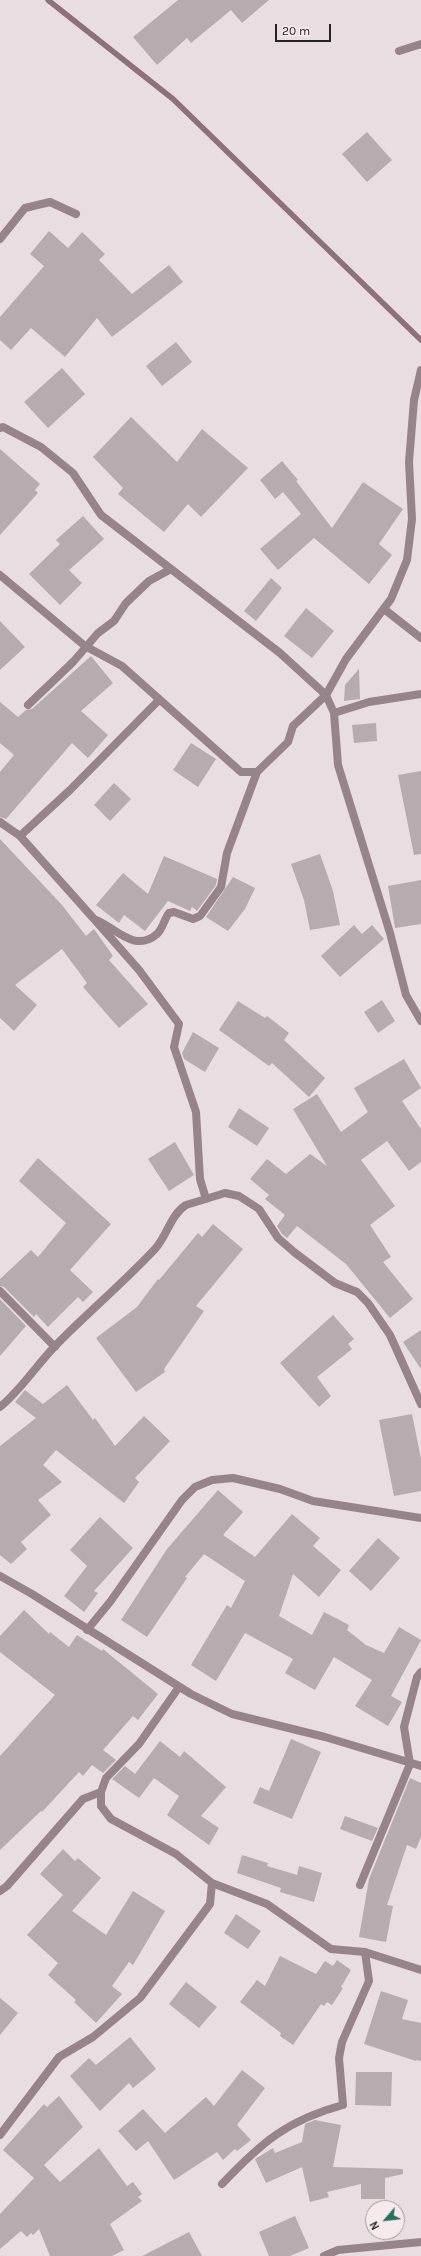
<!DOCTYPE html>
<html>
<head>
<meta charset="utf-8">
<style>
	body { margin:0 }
	#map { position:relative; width:421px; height:2256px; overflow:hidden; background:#e8dde0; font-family:Karla,sans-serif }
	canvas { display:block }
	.north { position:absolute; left:365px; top:2200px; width:40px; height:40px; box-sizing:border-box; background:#f6eaed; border:1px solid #a39a9c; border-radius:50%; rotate:242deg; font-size:11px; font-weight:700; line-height:16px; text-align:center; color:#262223 }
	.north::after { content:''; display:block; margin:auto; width:14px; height:18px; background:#2a6e60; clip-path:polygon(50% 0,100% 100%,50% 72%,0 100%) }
	.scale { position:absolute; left:275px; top:24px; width:56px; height:18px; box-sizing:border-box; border:2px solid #262223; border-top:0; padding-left:5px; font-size:12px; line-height:14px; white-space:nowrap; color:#262223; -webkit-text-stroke:3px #f6eaed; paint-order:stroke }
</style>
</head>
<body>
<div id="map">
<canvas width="421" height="2256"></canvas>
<div class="north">N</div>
<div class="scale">20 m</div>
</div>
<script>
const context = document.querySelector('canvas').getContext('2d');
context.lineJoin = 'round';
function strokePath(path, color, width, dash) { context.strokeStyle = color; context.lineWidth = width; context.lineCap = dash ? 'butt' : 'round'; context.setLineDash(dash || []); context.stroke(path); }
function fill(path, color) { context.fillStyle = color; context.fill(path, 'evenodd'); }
strokePath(new Path2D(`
	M48 0 173 99 421 340`), '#8e707a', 5.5);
fill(new Path2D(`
	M178 0H269L242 23 231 10 191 43 187 38 157 65 133 37Z
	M367 132 392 160 367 182 342 154Z
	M49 231 68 248 82 232 105 254 99 260 132 294 169 265 183 282 112 337 97 318 65 357 31 328 11 350 0 340V317L44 266 30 254Z
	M176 342 192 362 162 386 146 366Z
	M62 368 85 394 48 428 24 402Z
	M131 417 177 462 202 429 248 468 201 517 188 504 164 532 118 494 123 488 93 457Z
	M0 449 40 484 35 490 38 493 0 535Z
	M282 461 298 480 296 481 332 528 363 482 403 509 379 544 392 555 369 584 314 538 278 570 260 549 301 514 283 492 275 499 260 480Z
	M83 516 104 539 69 570 82 583 60 605 29 574 60 544 56 540Z
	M271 578 282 588 256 621 244 611Z
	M306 608 334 631 312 658 284 636Z
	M0 621 25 647 0 670Z
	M91 656 113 683 81 711 108 735 88 758 72 743 6 819 0 817V772L14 755 0 743V702L18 717 26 710 32 709Z
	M359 669 360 699 344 701 345 685Z
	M376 723 377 741 354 743 352 725Z
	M191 743 216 759 198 787 173 770Z
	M421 771V854L414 855 398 775Z
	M114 783 131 799 110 821 94 805Z
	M0 839 62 905 86 936 94 929 113 956 109 960 148 1004 119 1028 83 987 87 983 62 949 15 985 37 1005 14 1031 0 1018Z
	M320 854 333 891 340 925 310 930 304 900 291 864Z
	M164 856 217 879 216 885 197 911 192 907 190 911 168 901 145 931 124 915 119 923 96 905 123 873 148 894Z
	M233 877 255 888 245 909 228 931 206 917Z
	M421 880V924L395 928 388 886Z
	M354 925 362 934 372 925 384 939 340 977 321 956Z
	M382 1000 395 1021 378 1033 364 1012Z
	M238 1001 265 1018 267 1016 289 1033 284 1040 325 1078 309 1097 272 1063 269 1066 219 1030Z
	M193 1032 219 1048 205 1072 184 1059 182 1053Z
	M404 1059 421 1088 402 1101 421 1129V1162L409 1171 387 1141 361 1160 395 1206 370 1225 391 1257 383 1262 413 1299 390 1318 346 1264 297 1226 287 1238 282 1234 277 1226 285 1215 265 1199 269 1195 250 1179 267 1159 286 1174 310 1154 327 1166 293 1109 317 1094 341 1132 368 1112 354 1088Z
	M239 1108 269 1128 257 1146 228 1127Z
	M175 1142 194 1175 169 1191 148 1159Z
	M38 1158 111 1224 70 1270 93 1292 83 1302 78 1297 48 1327 36 1314 34 1317 4 1287 0 1286V1279L31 1250 38 1257 66 1223 19 1181Z
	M213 1224 243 1249 196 1306 204 1311 164 1369 165 1372 136 1392 96 1338 137 1307 158 1279 159 1280 198 1233 202 1237Z
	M0 1299 26 1326 0 1356Z
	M333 1315 354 1339 348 1344 352 1349 317 1377 331 1396 319 1407 280 1363Z
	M421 1330V1369L403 1342Z
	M67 1385 93 1420 95 1418 115 1446 144 1416 170 1441 135 1478 139 1482 124 1503 56 1450 43 1465 62 1482 38 1500 51 1515 21 1542 27 1549 11 1564 0 1555V1446L36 1418 15 1402 25 1390 43 1404Z
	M412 1414 421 1459V1491L394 1496 379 1420Z
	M218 1490 243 1512 223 1535 255 1557 292 1514 320 1538 313 1546 341 1570 319 1597 293 1574 279 1616 312 1635 324 1612 349 1625 347 1630 366 1645 384 1653 399 1627 421 1640 391 1696 402 1702 388 1726 355 1706 372 1680 334 1657 315 1690 285 1673 293 1659 245 1633 216 1681 191 1665 227 1605 231 1608 245 1581 204 1554 185 1577 187 1578 147 1637 121 1620 167 1549Z
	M100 1517 133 1548 94 1591 98 1593 84 1612 64 1596 87 1566 70 1550Z
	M378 1538 400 1558 371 1591 349 1571Z
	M24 1610 49 1634 50 1632 69 1647 77 1635 102 1651 103 1649 158 1694 138 1720 133 1716 103 1750 116 1760 103 1773 92 1765 83 1776 79 1772 42 1812 41 1811 0 1850V1756L55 1695 0 1652V1636Z
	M291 1739 321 1752 292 1819 253 1803 260 1787 269 1791Z
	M160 1741 180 1757 184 1751 226 1787 201 1816 219 1828 209 1845 167 1815 179 1796 154 1778 139 1798 112 1779 125 1766 135 1774Z
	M410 1778 421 1783V1837L416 1849 407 1845 387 1905 393 1906 386 1942 359 1937 369 1879Z
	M345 1816 378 1828 372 1841 340 1829Z
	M63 1849 75 1861 78 1858 101 1878 72 1911 106 1935 133 1891 165 1911 133 1965 129 1962 112 1986 122 1994 96 2023 74 2002 76 2000 48 1975 58 1963 27 1935 63 1895 40 1874Z
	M242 1855 268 1863 267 1866 297 1875 299 1866 322 1873 314 1902 280 1892 281 1888 237 1873Z
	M236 1914 261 1931 248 1949 224 1933Z
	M280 1956 316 1974 325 1961 333 1966 337 1960 351 1970 341 1987 343 1988 332 2005 327 2002 324 2006 321 2004 293 2045 280 2036 281 2033 240 2002 257 1980 265 1986Z
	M186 1982 217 2007 199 2028 169 2004Z
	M381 1991 408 2000 402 2019 421 2023V2061L416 2060V2061L364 2044Z
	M0 1998 18 2013 0 2035Z
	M130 2037 156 2069 133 2088 129 2083 100 2111 70 2076 89 2058 96 2065Z
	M242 2070 265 2088 237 2125 251 2140 237 2151 235 2149 223 2160 217 2152 174 2180 148 2141 136 2151 118 2131 143 2109 165 2133 206 2097 214 2106Z
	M356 2072H392L391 2106 355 2105Z
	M59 2096 83 2127 44 2165 60 2182 99 2148 127 2186 133 2182 142 2194 138 2197 142 2201 110 2224 124 2250 112 2256H50L39 2229 33 2235 31 2233 27 2237 21 2231 0 2249V2214L34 2178 3 2150 44 2104 47 2107Z
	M315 2120 341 2125 333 2167 403 2169V2174L385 2178V2199H361V2184L327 2192 329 2197 310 2202 302 2167 266 2183 255 2159 273 2148 275 2153 302 2142 305 2124Z
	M295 2216 309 2248 290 2256H269L259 2232Z
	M189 2232 202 2256H142Z`), '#b6abaf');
strokePath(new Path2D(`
	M399 51 421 44
	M0 239 25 208 50 202 76 214
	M0 428 3 427 41 447 73 473 101 515 280 653 326 695 334 713 338 765 390 933 406 995 421 1021
	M0 575 85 646 122 666 241 772H257L288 742 293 726 326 695 346 659 391 599 407 560 412 519 409 462 414 400 421 370
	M384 609 421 638
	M28 705 73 662 98 633 114 621 126 603 149 581 171 569
	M334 713 369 702 421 694
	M0 822 20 836 94 919C114 926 134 954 157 934 163 929 164 919 169 913L174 912 193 919 200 916 221 887 227 853 257 772
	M20 836 70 790 158 701
	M95 920 139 970 179 1024 174 1047 196 1112 200 1179 206 1199
	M0 1291 55 1347
	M0 1407C23 1388 39 1361 61 1340 92 1309 125 1281 155 1249 167 1236 171 1214 186 1205L225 1193 239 1196 259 1209 278 1238 294 1252 335 1283 357 1292 368 1303 390 1335 421 1404
	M0 1576 32 1594 191 1694 232 1714 325 1737 421 1766
	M87 1630 110 1602 182 1500 195 1487 212 1480 233 1478 280 1489 313 1501 421 1518
	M179 1687 139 1744 106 1778 101 1792V1806L111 1819 176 1854 212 1883 267 1904 331 1949 365 1952 421 1970
	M360 1885 410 1764 404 1727 417 1677 421 1672
	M0 1891 7 1886 83 1799 101 1792
	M0 2135 59 2057 93 2037 140 1998 210 1904 212 1883
	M222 2184C261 2143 287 2120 343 2105L339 2058 342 2042 369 1981 365 1952
	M324 2256 338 2250 421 2242`), '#97848a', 8);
</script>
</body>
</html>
